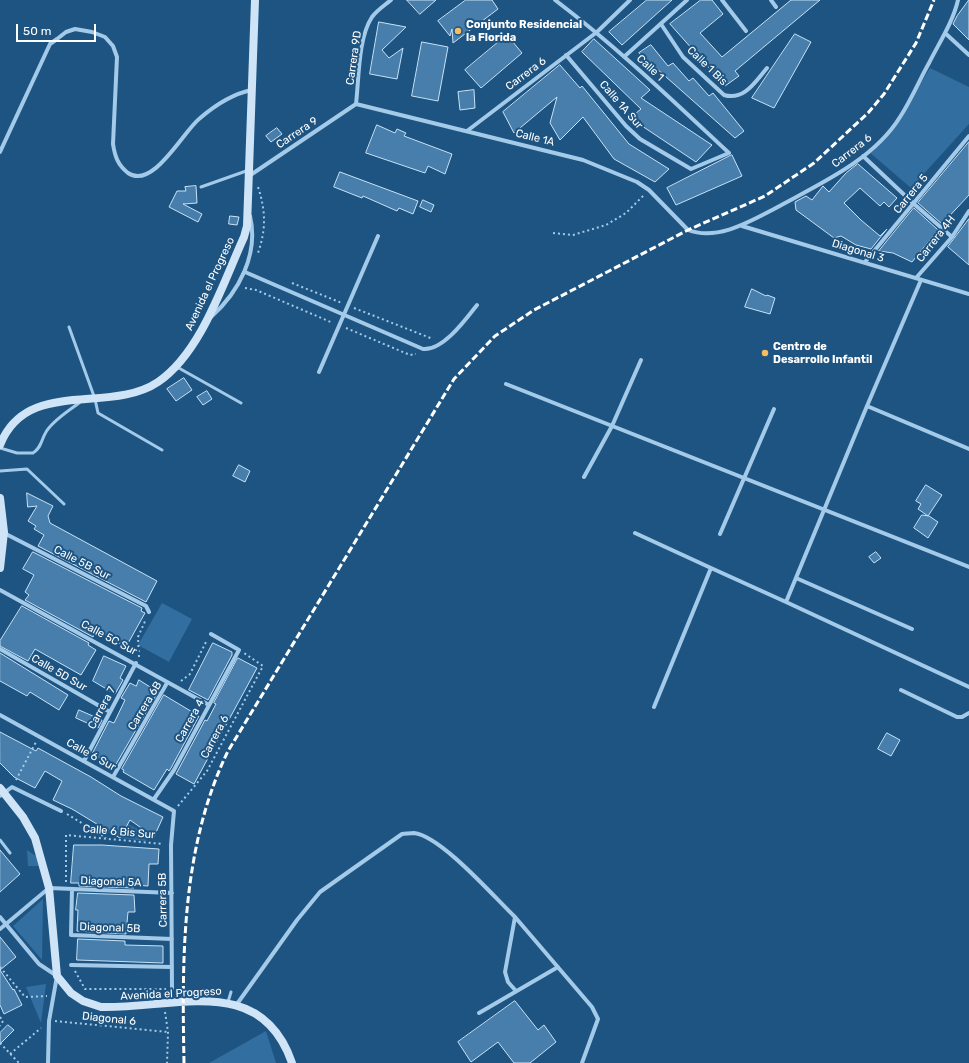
<!DOCTYPE html>
<html>
<head>
<meta charset="utf-8">
<style>
	body { margin:0 }
	#map { position:relative; width:969px; height:1063px; overflow:hidden; background:#1e5481; font-family:Rubik,sans-serif }
	canvas { display:block }
	.scale { position:absolute; left:16px; top:24px; width:80px; height:18px; box-sizing:border-box; border:2px solid #fff; border-top:0; padding-left:5px; font-size:12px; line-height:14px; white-space:nowrap; color:#fff; -webkit-text-stroke:3px #1e5481; paint-order:stroke }
</style>
</head>
<body>
<div id="map">
<canvas width="969" height="1063"></canvas>
<div class="scale">50 m</div>
</div>
<script>
const context = document.querySelector('canvas').getContext('2d');
context.lineJoin = 'round';
function fill(path, color) { context.fillStyle = color; context.fill(path, 'evenodd'); }
function strokePath(path, color, width, dash) { context.strokeStyle = color; context.lineWidth = width; context.lineCap = dash ? 'butt' : 'round'; context.setLineDash(dash || []); context.stroke(path); }
function write(font, color, halo, rows, align = 'center') {
  context.font = font + ' Rubik,sans-serif'; context.lineWidth = 4; context.setLineDash([]); context.textBaseline = 'middle'; context.strokeStyle = halo; context.fillStyle = color; for (const [text, x, y, turn = 0] of rows) {
    context.save(); context.translate(x, y); context.rotate((+turn || 0) * Math.PI / 180); context.textAlign = isNaN(turn) ? turn : align; if (halo) context.strokeText(text, 0, 0); context.fillText(text, 0, 0); context.restore();
  }
}
fill(new Path2D(`
	M930 68 969 87V124L911 188 868 151 896 125Z
	M162 603 192 619 169 662 138 645Z
	M128 824 150 835 146 841 120 838Z
	M27 850 36 856 39 866H28Z
	M43 899 42 960 13 926Z
	M46 984 41 1023 26 987Z
	M266 1031 276 1063H209Z`), '#326ea0');
const building = new Path2D(`
	M407 0H436L420 14Z
	M466 0H492L498 9 453 43 452 29 450 36 438 21Z
	M647 0H672L622 45 609 32Z
	M701 0H712L723 14 700 33 722 57 791 0H820L735 71 739 76 725 86 670 24Z
	M969 0V40L953 24 957 16Z
	M379 22 406 27 382 50 389 58 403 48 397 79 370 74Z
	M795 34 811 42 774 108 752 98Z
	M507 35 522 53 481 88 465 70Z
	M594 39 650 90 641 98 712 145 696 162 630 118 641 109 582 52Z
	M422 42 448 47 438 101 412 96Z
	M651 45 668 66 673 63 689 81 693 78 709 96 713 93 744 131 735 138 639 53Z
	M560 65 580 88 582 86 629 144 669 169 655 182 614 159 583 117 560 140 550 123 557 97 514 133 503 112Z
	M474 90 475 108 460 110 458 92Z
	M377 125 395 133 397 129 406 133 404 136 452 154 445 174 428 166 425 173 366 153Z
	M277 128 282 134 271 142 266 136Z
	M969 142V195L942 224 918 203Z
	M732 155 742 176 676 205 667 188Z
	M858 164 897 198 889 207 884 202 880 206 860 188 844 203 861 220 880 236 887 229 871 249 856 245 841 236 834 238 796 210 795 202 806 196 812 200 823 186 829 192 846 173Z
	M340 172 418 201 413 214 399 208 397 211 363 196 362 198 334 187Z
	M196 186 197 203 183 204 202 214 198 222 169 207 177 191H186L185 187Z
	M423 200 434 205 431 212 420 207Z
	M914 208 938 230 912 262 893 253 879 251Z
	M230 216 239 217 237 225 229 224Z
	M969 219V265L948 247Z
	M752 289 766 296 767 295 775 298 770 314 745 307Z
	M184 378 192 390 176 401 167 389Z
	M207 391 212 399 203 405 197 397Z
	M239 465 250 471 245 482 233 476Z
	M926 485 942 495 928 516 918 509 921 504 916 501Z
	M27 493 53 506 48 516 50 523 157 581 146 602 38 546 44 535 34 529 36 526 28 521 37 506 28 507Z
	M922 515 929 516 938 522 928 538 914 528Z
	M33 552 142 608 141 611 145 613 126 647 96 631 93 637 25 600 29 595 25 592 34 575 23 569Z
	M876 552 881 558 874 563 869 557Z
	M22 606 89 643 88 645 96 650 81 675 35 649 28 661 0 646V641Z
	M213 643 232 652V655L208 700 189 690Z
	M0 653 68 695 59 710 30 692 27 696 0 681Z
	M104 656 126 666 120 678 123 680 115 694 93 681Z
	M238 658 257 668 194 784 176 774 205 720 207 721 216 704 214 703Z
	M139 680 158 692 115 766 92 754 109 721 114 723 125 700 121 698 130 683 136 686Z
	M164 695 199 716 171 768 169 771 167 769 154 790 123 772 124 770 122 769Z
	M79 710 102 720 98 728 76 718Z
	M0 732 36 751 38 748 91 777 121 796 163 817 154 837 130 820 120 838 72 809 53 800 62 781 45 771 35 788 14 777 0 763Z
	M887 733 900 740 891 756 878 749Z
	M74 845H102L159 849 158 864H149L148 886 134 885V888L79 886V883H71Z
	M0 850 20 874 0 892Z
	M78 893 134 895 135 912H128L126 934 77 931 78 910H76Z
	M0 937 16 957 0 970 13 990 14 989 22 1005 4 1014 0 1005Z
	M78 939 125 941V945L163 946V963L77 960Z
	M515 1001 538 1030 544 1025 556 1042 530 1063H514L498 1042 471 1062 458 1042Z
	M8 1025 14 1030 0 1044V1033Z`);
fill(building, '#477eab');
strokePath(building, '#c8e2f7', 1);
strokePath(new Path2D(`
	M258 187C266 211 266 230 258 253
	M553 233 573 235 606 225 626 213 644 195
	M292 283 342 303
	M245 288 256 290 333 323
	M354 308 433 339
	M346 328 410 355 416 354
	M139 657 138 637 146 619
	M181 681 190 674 207 640
	M16 780 36 742
	M178 806 207 771 263 666 244 653
	M67 814 106 838
	M66 882V835L163 844
	M0 967 25 997 47 996
	M75 971 85 989H166
	M165 1012 168 1032 167 1063
	M0 1017 3 1021 0 1026
	M55 1021 168 1032
	M0 1043 19 1063
	M10 1054 41 1028`), '#a4cae9', 2, [2, 3]);
strokePath(new Path2D(`
	M201 187 249 170
	M69 327 95 399 98 413 162 450
	M177 367 241 403
	M0 448 17 453H33C42 447 41 440 46 432 53 420 69 411 80 402
	M0 471 27 469 64 504
	M0 840 10 853
	M228 1002 231 992`), '#a4cae9', 3);
strokePath(new Path2D(`
	M555 0C617 47 672 100 729 153L691 169 640 139 626 126 566 55
	M722 0 746 31
	M771 0 776 7
	M661 24 683 57 724 95C744 101 755 82 767 68
	M945 33 969 55
	M625 56 687 0
	M356 104 583 160 637 182 649 190 688 230C717 241 749 222 774 209 817 185 873 161 900 117 911 100 919 81 929 63 939 43 953 22 958 0
	M356 104C359 79 358 38 372 17 377 10 385 5 391 0
	M467 131 597 32 630 0
	M0 152 50 44 57 39 66 32 75 29 92 32 105 37 113 46 117 57 113 144C115 157 118 165 128 173 153 190 183 132 199 119 214 106 231 94 252 90
	M863 156 914 204 952 237
	M249 176 356 104
	M742 226 969 294
	M865 262 969 136
	M245 272 423 349C443 351 466 319 477 305
	M916 278 952 237 969 211
	M921 280 867 406 969 449
	M211 317C239 292 259 254 250 216
	M319 372 378 236
	M506 384 969 567
	M584 477 612 426 641 360
	M4 533 146 606 149 612
	M635 533 711 568
	M720 534 774 409
	M796 578 912 629
	M0 590 209 705
	M786 602 969 687
	M0 649 110 712
	M901 690 957 717H962L969 713
	M654 707 711 568 786 602 867 406
	M0 715 174 811 171 845 172 989
	M84 761 136 663
	M113 777 167 683
	M0 796 12 787 61 811
	M154 799 174 770 239 650 211 634
	M72 889 71 935 172 939
	M0 917 39 964 57 976 49 1021 48 1063
	M515 917 592 1007 598 1019 582 1063
	M0 929 49 888 172 893
	M71 965 172 967
	M237 1004 297 920 320 892 402 834C405 834 410 833 414 833 441 836 494 897 515 917L505 972 508 982 516 991
	M479 1013 558 967`), '#a4cae9', 4);
strokePath(new Path2D(`
	M0 445C27 377 109 415 158 382 201 353 223 283 244 237L247 226 255 0
	M0 498 4 532 0 568
	M0 788 23 817 35 838 49 888 57 976 71 993 83 1001 101 1007C174 1009 261 972 292 1063`), '#cfe4f7', 8);
strokePath(new Path2D(`
	M184 1063C182 958 181 848 228 751L454 379 495 336 534 310 688 230 765 196 814 163 868 113 884 94 916 43 934 0`), '#fff', 3, [7, 3]);
for (const [x, y, r, color] of [
	[458,31,4,"#f7bd63"],
	[765,353,4,"#f7bd63"]
]) { const dot = new Path2D(); dot.arc(x, y, r, 0, 2 * Math.PI); context.fillStyle = color; context.fill(dot); strokePath(dot, '#1e5481', 1.5); }
write('bold 11px', '#fff', '#1e5481', [
	["Conjunto Residencial",466,25],
	["la Florida",466,38],
	["Centro de",773,347],
	["Desarrollo Infantil",773,360]
], 'left');
write('11px', '#fff', '#1e5481', [
	["Carrera 9D",354,58,-82],
	["Calle 1 Bis",707,66,44],
	["Calle 1",650,68,43],
	["Carrera 6",526,74,-37],
	["Calle 1A Sur",621,105,49],
	["Carrera 9",297,133,-34],
	["Calle 1A",535,138,14],
	["Carrera 6",852,151,-38],
	["Carrera 5",911,194,-51],
	["Carrera 4H",936,239,-52],
	["Diagonal 3",858,251,17],
	["Avenida el Progreso",210,284,-65],
	["Calle 5B Sur",82,563,27],
	["Calle 5C Sur",109,638,28],
	["Calle 5D Sur",59,673,30],
	["Carrera 6B",145,706,-59],
	["Carrera 7",102,708,-62],
	["Carrera 4",190,721,-61],
	["Carrera 6",215,737,-62],
	["Calle 6 Sur",91,755,29],
	["Calle 6 Bis Sur",119,832,5],
	["Diagonal 5A",111,882,2],
	["Carrera 5B",163,900,-91],
	["Diagonal 5B",110,928,2],
	["Avenida el Progreso",171,994,-3],
	["Diagonal 6",109,1019,6]
]);
</script>
</body>
</html>
